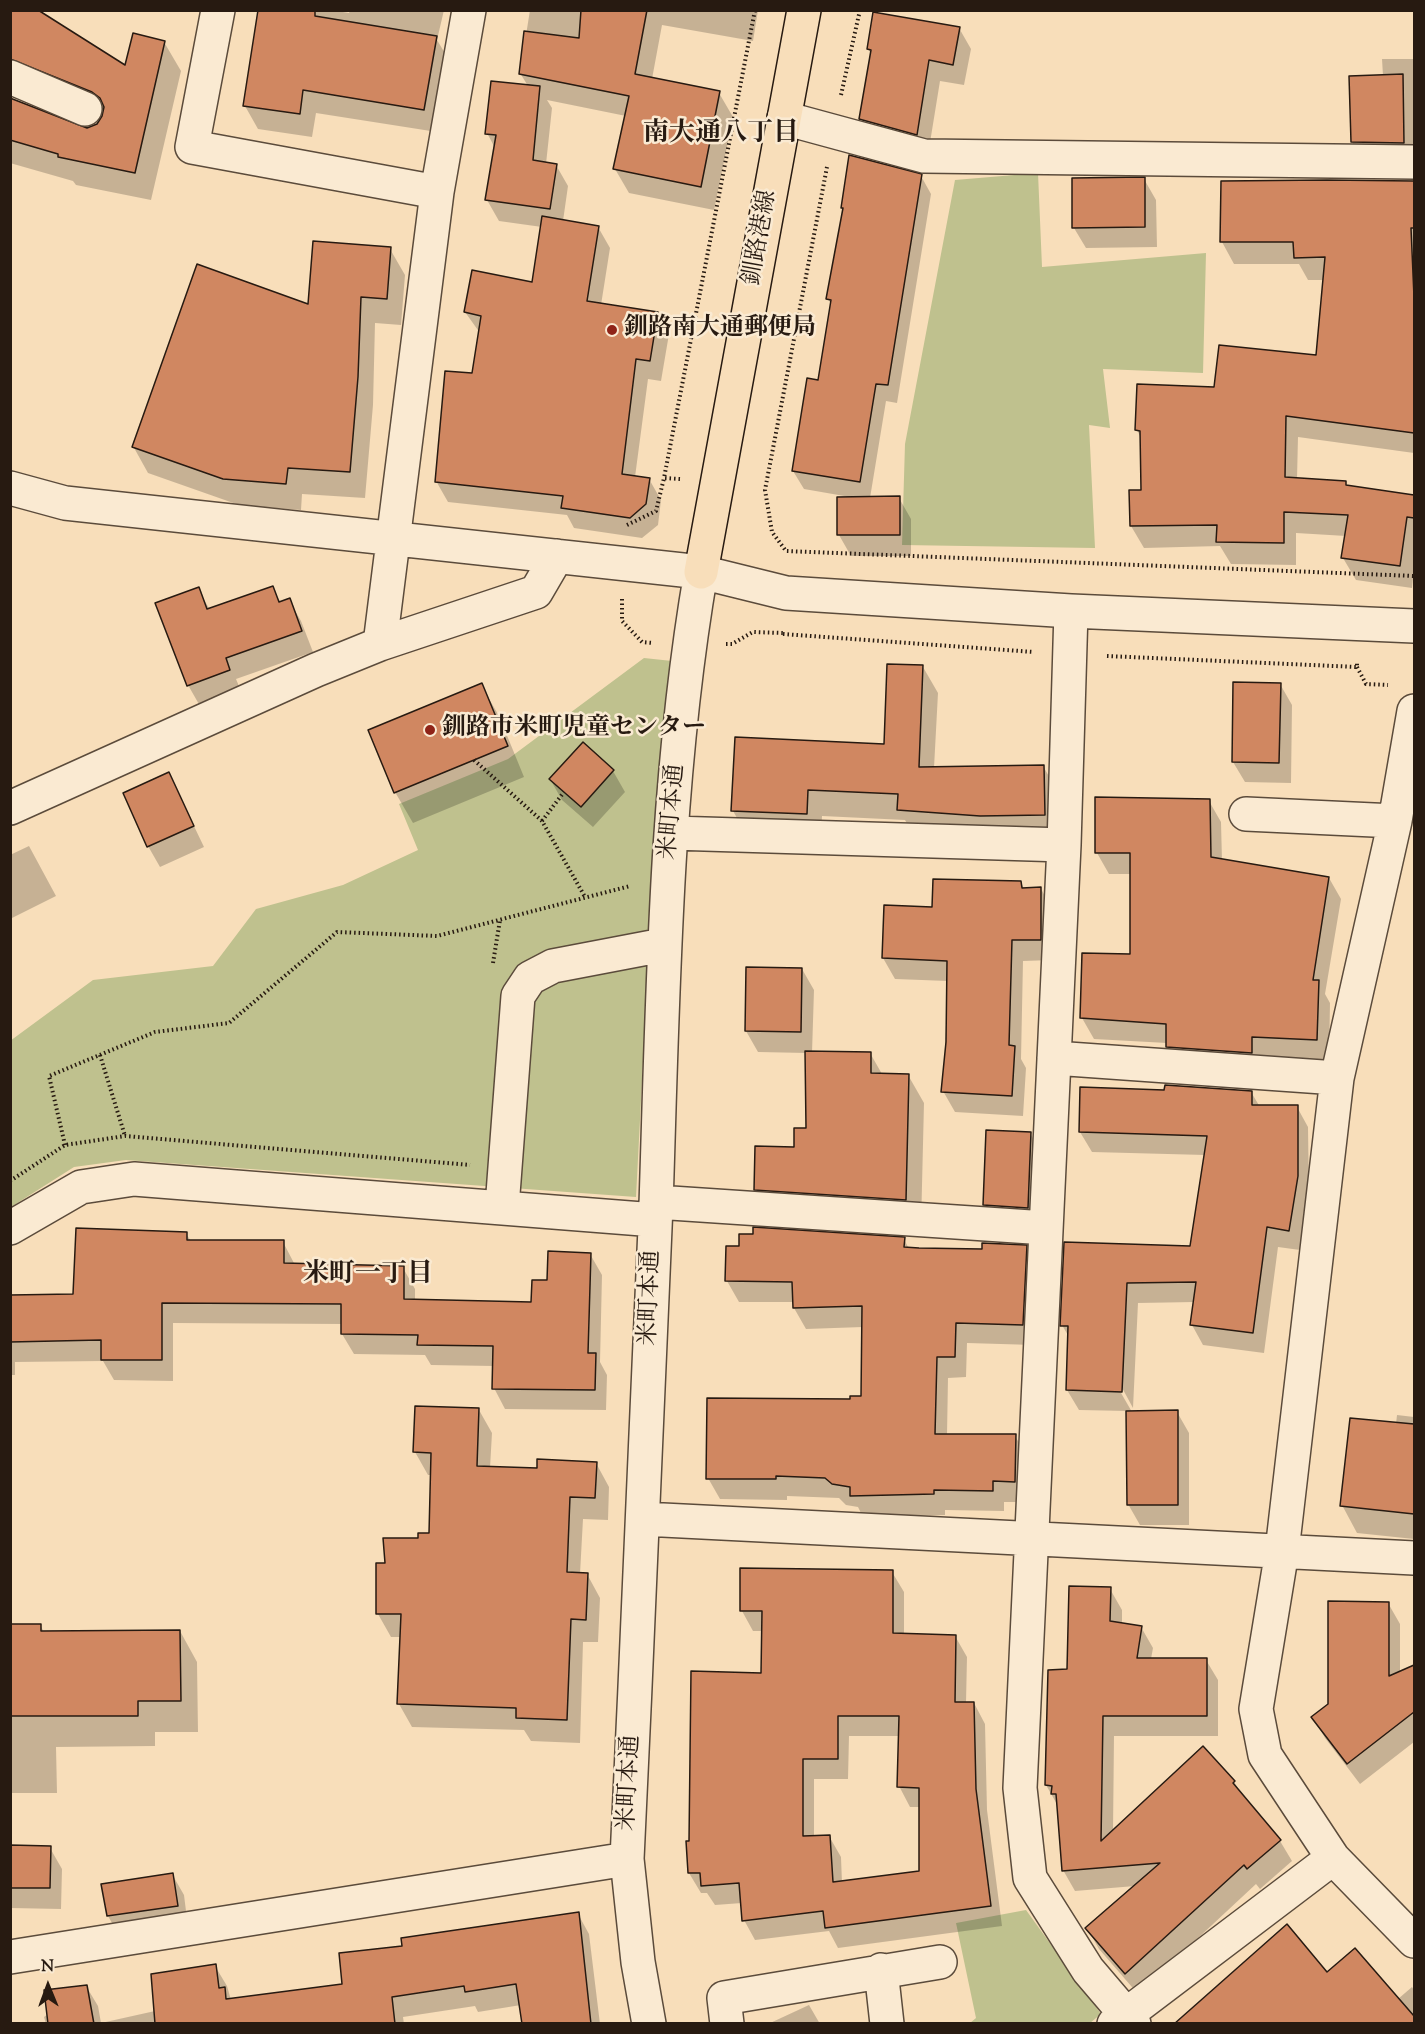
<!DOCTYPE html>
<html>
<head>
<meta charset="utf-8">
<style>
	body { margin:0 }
	#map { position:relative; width:1425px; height:2034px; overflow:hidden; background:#f8deba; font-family:"Sorts Mill Goudy",serif }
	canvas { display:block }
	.frame { position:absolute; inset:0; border:12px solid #271a11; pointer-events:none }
	.north { position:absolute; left:18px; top:1956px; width:60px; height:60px; -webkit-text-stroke:4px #faead2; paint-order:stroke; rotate:359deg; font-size:16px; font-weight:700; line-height:24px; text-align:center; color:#271a11 }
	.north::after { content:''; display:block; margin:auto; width:21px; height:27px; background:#271a11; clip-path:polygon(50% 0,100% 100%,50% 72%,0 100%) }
</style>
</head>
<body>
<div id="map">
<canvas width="1425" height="2034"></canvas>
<div class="frame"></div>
<div class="north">N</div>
</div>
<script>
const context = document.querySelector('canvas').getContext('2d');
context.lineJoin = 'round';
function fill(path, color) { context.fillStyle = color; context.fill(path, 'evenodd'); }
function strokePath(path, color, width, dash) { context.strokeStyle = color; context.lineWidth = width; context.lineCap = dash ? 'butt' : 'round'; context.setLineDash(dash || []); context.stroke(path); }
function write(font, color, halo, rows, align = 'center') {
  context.font = font + ' "Sorts Mill Goudy","Noto Serif JP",serif'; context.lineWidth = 5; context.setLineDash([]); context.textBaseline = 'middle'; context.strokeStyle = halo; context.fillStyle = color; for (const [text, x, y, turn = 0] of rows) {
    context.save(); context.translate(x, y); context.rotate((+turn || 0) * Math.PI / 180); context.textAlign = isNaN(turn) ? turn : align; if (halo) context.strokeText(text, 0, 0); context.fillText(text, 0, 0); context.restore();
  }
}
fill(new Path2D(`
	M1038 173 1042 267 1206 253 1203 373 1103 369 1110 428 1089 425 1095 548 902 545 905 444 955 180Z
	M644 658 672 661 650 926 636 1197 126 1160 74 1167 11 1207 10 1041 93 980 213 966 256 909 343 885 418 850 399 804 508 759Z
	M1026 1910 1101 2014 1090 2023H970L976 2018 956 1923Z`), '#bfc18e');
fill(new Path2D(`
	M10 10 126 67 164 42 181 71 151 200 76 185 73 181 10 163V99L87 129 97 126 104 117 35 88 15 90 10 96Z
	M260 10H331L349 13 350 10H444L437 40 449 60 437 132 316 113 312 137 258 129 245 106Z
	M530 10H758L753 41 662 25 652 79 719 93 733 117 714 210 629 193 615 169 626 116 547 100 552 108 546 164 556 165 568 186 563 221 598 227 610 248 601 305 657 314 669 334 661 381 648 379 635 477 649 479 661 500 658 525 642 538 574 528 567 515 448 502 436 481 473 375 480 333 465 312 533 284 542 227 499 221 487 200 495 148 487 133 528 86 520 73Z
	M959 28 971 49 964 85 940 81 928 155 873 140 861 119 872 55 868 49Z
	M1382 59H1414L1413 161 1363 160 1352 142 1350 78 1383 76Z
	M921 176 931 194 897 403 886 401 870 498H899L911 519V556H851L839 535 850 497 804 489 793 471 820 381 832 306 828 299 844 211 843 207Z
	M1144 179 1156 200 1157 247 1086 248 1074 228Z
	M1414 181V453L1298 437 1297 479 1345 483 1347 487 1414 496V568L1412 588 1356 580 1343 558 1346 536 1296 533V565L1231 564 1220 546 1144 548 1131 526 1143 492 1142 440 1137 430 1216 388 1317 357 1324 280H1308L1299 264H1234L1222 242V183Z
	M390 249 405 275 401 325 375 323 373 405 365 498 302 494 301 510 239 505 148 473 133 446 310 306Z
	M272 588 281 603 289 600 301 621 313 652 236 679 241 691 200 706 188 685 198 589 210 610Z
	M923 667 938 693 934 768 1043 766 1058 792 1059 841 914 836 905 820 822 816 821 840 748 837 733 811 885 745Z
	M1280 684 1292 705 1291 783 1245 782 1233 762Z
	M481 685 499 716 524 777 413 823 395 792 370 730Z
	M613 771 625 792 593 827 562 800 550 779Z
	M169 774 204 847 160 867 148 846Z
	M1209 801 1221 822 1222 861 1329 878 1341 899 1325 994 1330 1003 1329 1060 1263 1058 1179 1068 1167 1043 1094 1039 1082 1018 1132 955V874H1109L1097 853Z
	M29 846 56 896 10 919V855Z
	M1021 882 1024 889H1041L1053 910 1052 960 1023 961 1021 1059 1026 1068 1023 1116 955 1112 943 1091 948 981 895 979 883 958 885 907 933 908Z
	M802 969 814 990 812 1053H870L882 1074 908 1075 924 1103 921 1227 772 1217 756 1189 795 1149 807 1130V1053L758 1052 746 1031Z
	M1251 1092 1260 1107H1297L1308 1127 1309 1197 1300 1250 1278 1247 1264 1353 1203 1345 1192 1325 1195 1302 1138 1303 1133 1408 1120 1384 1117 1386 1132 1412H1177L1189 1433V1525H1140L1128 1504V1411L1079 1410 1067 1390 1069 1337 1062 1325 1066 1244 1191 1247 1205 1155 1092 1152 1080 1132Z
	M1030 1133 1042 1154 1040 1228 997 1226 985 1205Z
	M186 1234 191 1241 283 1242 295 1265 403 1268 415 1289V1301L533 1303 548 1282 590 1254 602 1275 600 1362 607 1375 606 1410 505 1409 494 1388V1366L431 1365 425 1355 354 1354 342 1334V1324L173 1323V1381L114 1380 103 1361 15 1362V1375H10V1296H74Z
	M904 1239 909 1249 983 1250 1026 1247 1038 1268 1034 1345 967 1343 966 1377 948 1378 947 1435 1015 1436 1027 1456 1026 1502H1004V1511L945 1510V1515L863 1517 858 1507 846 1505 839 1498 787 1496V1500L720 1499 708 1478 852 1401 863 1398V1327L806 1329 794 1308V1302H739L727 1281Z
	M479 1410 492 1433 490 1468 538 1470 596 1463 609 1487 608 1520 583 1519 580 1574H587L600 1598 598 1642H583L580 1743 531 1741 524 1730 412 1727 399 1704 401 1637H391L378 1614 386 1565 420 1539 430 1535 432 1475H428L415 1452Z
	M1397 1415 1414 1417V1539L1357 1533 1342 1505 1396 1424Z
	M892 1572 904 1592V1635L955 1636 967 1657 966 1703H974L985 1724 987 1810 1002 1926 838 1948 829 1931 755 1940 744 1920 742 1903 715 1905 707 1893H701L689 1873 691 1842 763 1675V1631H753L742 1611ZM849 1736H900L899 1786 910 1807H921V1872L842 1883 841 1857 829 1836 814 1837V1779H848Z
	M1110 1589 1122 1610V1624L1141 1627 1153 1648 1151 1659 1206 1660 1218 1680V1736H1114L1113 1832 1203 1748 1234 1782 1244 1798 1280 1841 1292 1861 1260 1889 1256 1884 1138 1994 1099 1949 1087 1928 1135 1886 1075 1891 1063 1870 1058 1806 1046 1785 1069 1671Z
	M1388 1603 1400 1624V1673L1414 1667V1742L1360 1784 1325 1738 1313 1717 1329 1705Z
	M10 1625H40L44 1632 180 1631 197 1662 198 1732H155V1746L56 1747 57 1793H10Z
	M10 1847 50 1848 62 1869 61 1909 10 1908Z
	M172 1874 184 1895 188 1927 120 1937 108 1916 103 1885Z
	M578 1914 589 1934 600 2024H523L521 2005 478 2012 475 2006 403 2017 404 2024H46L44 2017 86 1986 98 2006 101 2023 155 2011 215 1966 227 1986 231 2000 344 1985 404 1948Z
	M1327 1974 1398 1999 1412 1987 1414 1990V2024H1180Z
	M809 2005 820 2024H768Z`), '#0003');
const building = new Path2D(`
	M10 10H38L125 65 133 33 165 41 135 173 58 157V154L10 140V98L87 128 97 124 102 116 104 107 100 98 92 92 10 59Z
	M258 10H315V16L437 36 424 110 303 90 300 114 243 106Z
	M581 10H647L635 74 720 91 701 187 613 169 629 96 519 74 524 31 579 38Z
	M873 12 960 27 953 65 929 60 917 135 859 119 871 50 867 49Z
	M1403 74 1404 143 1351 142 1349 76Z
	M491 81 540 86 533 160 557 164 550 209 485 200 496 135 485 134Z
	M849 155 922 174 888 385 876 384 860 482 792 471 807 378 818 380 831 300 826 299 843 208H841Z
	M1145 177V227L1072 228V178Z
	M1327 180 1414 181V228H1411L1414 297V433L1286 416 1285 477 1346 481V485L1414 495V518L1407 517 1400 566 1341 558 1348 515 1284 512V543L1216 542 1217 525 1130 526 1129 490H1141L1140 431 1135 430 1137 384 1214 387 1219 345 1316 355 1325 257 1294 258 1293 242H1220L1221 181Z
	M542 216 599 226 587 301 658 312 650 361 636 359 622 474 650 478 646 504 630 518 561 508 563 496 435 482 445 371 472 373 481 316 464 312 472 270 532 282Z
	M313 241 391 247 387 299 361 297 358 377 350 472 288 468 286 484 223 479 132 447 197 264 308 304Z
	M900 496V535H837V497Z
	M273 586 279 602 290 598 302 631 226 658 230 670 187 686 155 603 199 587 207 609Z
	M887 664 923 665 919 767 1044 765 1045 815 980 816 897 810 898 794 808 790 807 814 731 811 735 737 884 744Z
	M1233 682 1281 683 1279 763 1232 762Z
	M482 683 508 746 394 793 368 730Z
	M583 742 614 770 581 807 549 779Z
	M169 772 194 826 147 847 123 793Z
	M1095 797 1210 799 1211 857 1329 877 1313 980H1319L1317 1040 1252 1037V1053L1166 1047V1024L1080 1018 1082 953 1130 954V853H1095Z
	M933 879 1021 881 1022 888 1041 887V940H1012L1009 1045 1015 1046 1012 1096 941 1092 946 1042 947 961 882 958 884 905 932 907Z
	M746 967 802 968 801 1032 745 1031Z
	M805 1051 871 1052V1073L909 1074 906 1200 754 1190 755 1146 794 1147V1128H806Z
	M1165 1085 1252 1091V1105H1298V1176L1289 1231 1267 1227 1253 1333 1190 1325 1196 1282 1127 1283 1122 1392 1066 1390 1068 1326H1060L1064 1242 1190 1246 1207 1136 1079 1132 1080 1087 1164 1090Z
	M986 1130 1031 1132 1028 1208 983 1205Z
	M753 1227 905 1237 904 1247 919 1248 982 1249V1243L1027 1245 1023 1325 956 1323 955 1357H937L935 1434H1016L1015 1482 993 1481V1491L934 1490V1494L850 1496V1487L832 1484 825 1478 776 1476V1479H706L707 1398 850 1399V1396H861L862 1306 793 1308 792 1282 725 1281 726 1246H739V1234H753Z
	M76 1228 187 1232V1240H284V1263L404 1266V1299L531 1302 532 1280H547L548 1251 591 1253 588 1353H596L595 1390 492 1389 493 1346 417 1345 418 1335 341 1334V1304L162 1303V1360H101V1340L10 1342V1295L73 1294Z
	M415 1406 479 1408 477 1466 537 1468V1459L597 1462 595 1498 570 1497 567 1572 588 1573 586 1620 571 1619 567 1720 516 1718V1708L397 1704 401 1614H376V1563H385L383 1538H418V1533H429L431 1453 413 1452Z
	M1178 1410V1505H1127L1126 1411Z
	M1350 1418 1414 1424V1514L1340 1506Z
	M740 1568 893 1570V1633L956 1635 955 1702H974L976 1789 991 1906 825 1928 823 1911 742 1921 739 1883 701 1886 700 1873H688L686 1841H689L691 1671 761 1673 762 1611H740ZM838 1716H899L897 1787 919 1788V1871L833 1882 830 1835 803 1836V1759H838Z
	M1069 1586 1111 1587 1110 1621 1142 1626 1137 1658H1207V1716H1103L1101 1841 1203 1746 1235 1781 1233 1783 1281 1840 1247 1869 1244 1865 1125 1974 1085 1928 1160 1863 1062 1871 1056 1794H1051L1052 1786 1045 1785 1048 1670 1067 1669Z
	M1328 1601 1389 1602V1676L1414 1665V1712L1347 1764 1311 1717 1328 1704Z
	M10 1624H41V1631L180 1630 181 1701H138V1716H10Z
	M10 1845 51 1846 50 1888H10Z
	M173 1873 178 1906 107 1916 101 1884Z
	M579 1912 591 2024H522L516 1984 465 1992 464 1986 392 1997 395 2024H155L151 1974 216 1964 219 1988 225 1987 226 1999 342 1984 339 1953 402 1946 401 1938Z
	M1287 1924 1327 1972 1355 1948 1414 2016V2024H1174Z
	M87 1985 94 2024H48L44 1990Z`);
fill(building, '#d08761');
strokePath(building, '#271a11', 1.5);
const minor = new Path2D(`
	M218 10 192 147 437 192
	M10 77 85 109
	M784 118 924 156 1414 162
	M10 488 65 503 701 572 786 593 1071 611 1414 626
	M1071 611 1064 845 1020 1788 1030 1878 1088 1970 1134 2024
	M380 644 437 192 469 10
	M1414 711 1395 821 1337 1078 1282 1551 1256 1709 1265 1755 1333 1858 1414 1941
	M10 808 316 670 380 644 536 592 557 556
	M1246 814 1395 821
	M672 833 1064 845
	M1054 1058 1337 1078
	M656 1202 1046 1228
	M502 1207 518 996 530 978 553 966 663 945
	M10 1228 81 1187 134 1179 655 1220
	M643 1519 1414 1558
	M10 1957 627 1859
	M881 1970 887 2024
	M649 2024 638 1962 627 1859C637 1641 648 1423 656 1205 663 994 665 781 701 572
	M727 2024 724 1998 940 1962
	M1114 2024 1333 1858`);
const major = new Path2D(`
	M701 572 804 10`);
strokePath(minor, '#5b4b3b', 36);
strokePath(major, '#271a11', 36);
strokePath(new Path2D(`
	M841 95 860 10
	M827 167 765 490 772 532 786 551 1414 576
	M680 479 664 478 755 10
	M627 525 656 511 664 478
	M622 599V621L642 642 653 643
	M783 634 1034 652
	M726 644H732L753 632 783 633
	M1107 656 1357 667V661
	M1357 667 1366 684 1388 685
	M474 760 542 821 585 897
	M542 821 564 792
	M493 963 500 920
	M100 1055 125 1136
	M65 1145 49 1076 155 1032 229 1023 337 932 437 936 630 886
	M10 1181 65 1145 125 1136 470 1165`), '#271a11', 4, [1.5, 3]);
strokePath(minor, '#faead2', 33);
strokePath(major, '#f8deba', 33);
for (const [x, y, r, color] of [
	[612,330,6,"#8f2418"],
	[430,730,6,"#8f2418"]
]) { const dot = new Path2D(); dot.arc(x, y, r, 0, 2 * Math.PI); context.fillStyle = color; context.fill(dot); strokePath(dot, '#faead2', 2); }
write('24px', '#271a11', '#faead2', [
	["釧路港線",762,238,-80],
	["米町本通",674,812,-85],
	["米町本通",652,1298,-88],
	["米町本通",631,1783,-87]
]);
write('bold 24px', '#271a11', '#faead2', [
	["釧路南大通郵便局",624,330],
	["釧路市米町児童センター",442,730]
], 'left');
write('bold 26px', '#271a11', '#faead2', [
	["南大通八丁目",721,136],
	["米町一丁目",368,1277]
]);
</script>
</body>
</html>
